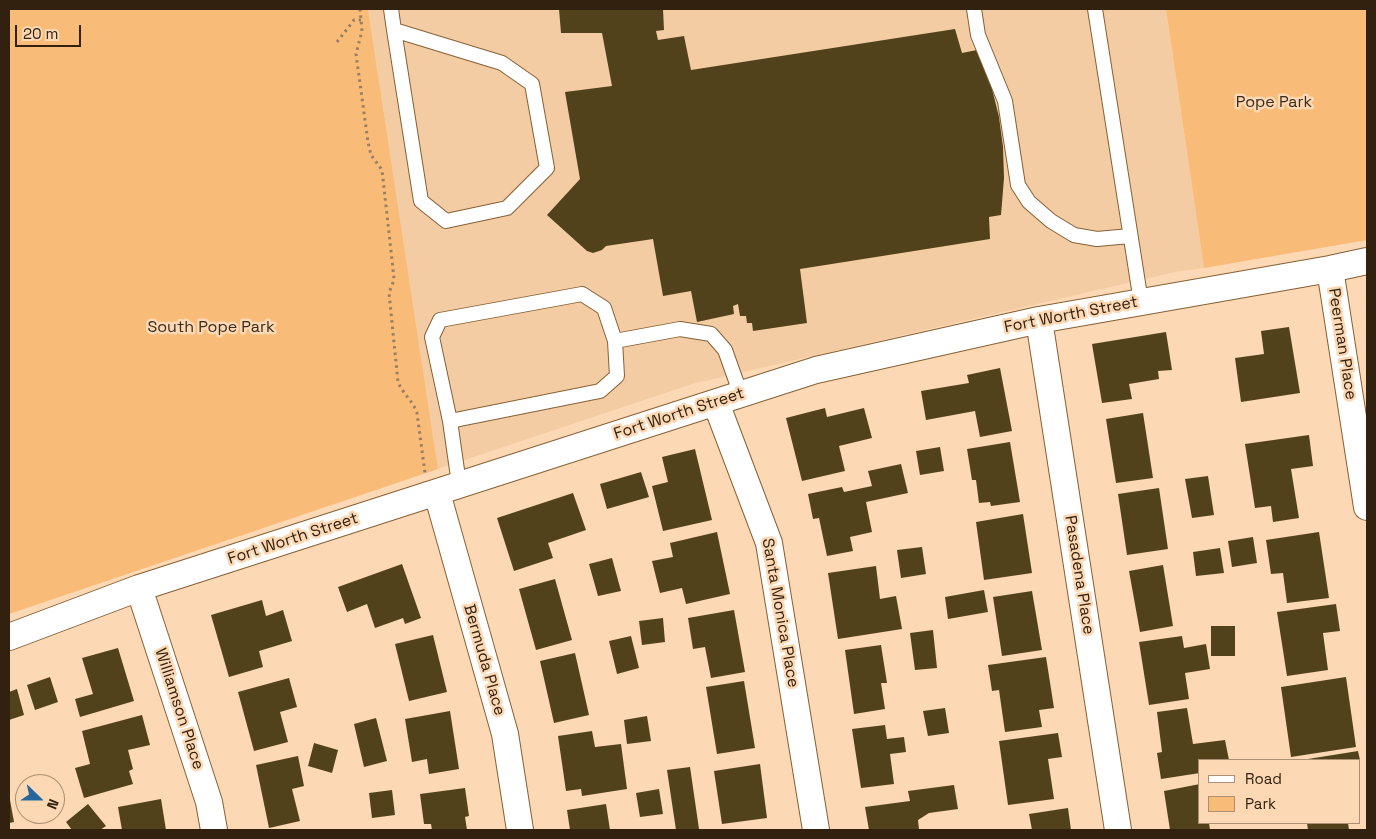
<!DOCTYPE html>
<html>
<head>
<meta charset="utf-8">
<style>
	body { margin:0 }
	#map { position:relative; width:1376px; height:839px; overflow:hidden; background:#fcd8b4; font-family:"Space Grotesk",sans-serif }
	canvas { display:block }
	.frame { position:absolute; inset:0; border:10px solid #32210f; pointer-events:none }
	.legend { position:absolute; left:1198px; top:759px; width:162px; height:65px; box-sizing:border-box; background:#fcd8b4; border:1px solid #ab8f72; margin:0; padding:6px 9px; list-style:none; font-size:15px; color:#32210f }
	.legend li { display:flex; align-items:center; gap:10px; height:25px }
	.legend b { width:25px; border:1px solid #ab8f72 }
	.north { position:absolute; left:15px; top:774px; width:50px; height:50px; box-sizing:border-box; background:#fcd8b4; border:1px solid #ab8f72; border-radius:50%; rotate:112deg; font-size:14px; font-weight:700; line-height:20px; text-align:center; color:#32210f }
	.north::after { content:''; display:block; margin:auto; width:18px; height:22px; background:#27669d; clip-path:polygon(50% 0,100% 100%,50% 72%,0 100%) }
	.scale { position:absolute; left:15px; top:25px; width:66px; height:22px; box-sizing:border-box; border:2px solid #32210f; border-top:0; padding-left:6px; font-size:15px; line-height:18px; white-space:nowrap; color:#32210f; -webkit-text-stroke:4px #fcd8b4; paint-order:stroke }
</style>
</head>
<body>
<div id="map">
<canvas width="1376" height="839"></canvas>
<div class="frame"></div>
<ul class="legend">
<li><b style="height:6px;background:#fff"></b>Road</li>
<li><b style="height:14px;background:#f9bb78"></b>Park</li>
</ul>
<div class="north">N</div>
<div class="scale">20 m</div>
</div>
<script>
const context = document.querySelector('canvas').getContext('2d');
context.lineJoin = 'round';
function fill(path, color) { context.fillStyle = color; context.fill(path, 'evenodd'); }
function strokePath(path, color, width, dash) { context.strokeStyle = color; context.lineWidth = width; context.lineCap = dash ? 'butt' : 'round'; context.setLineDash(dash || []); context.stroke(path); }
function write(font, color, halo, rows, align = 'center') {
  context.font = font + ' "Space Grotesk",sans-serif'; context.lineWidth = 5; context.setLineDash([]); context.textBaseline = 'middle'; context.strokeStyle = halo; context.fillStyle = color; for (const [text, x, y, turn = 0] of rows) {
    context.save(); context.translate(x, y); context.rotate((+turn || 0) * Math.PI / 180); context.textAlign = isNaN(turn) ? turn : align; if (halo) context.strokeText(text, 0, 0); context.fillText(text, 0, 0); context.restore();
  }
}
fill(new Path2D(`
	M368 9H1166L1204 268 1175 272 692 384 438 469Z`), '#f4cca4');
fill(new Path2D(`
	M9 9H368L438 469 9 614Z
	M1166 9H1367V240L1204 268Z`), '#f9bb78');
fill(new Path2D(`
	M559 9H663L664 30 656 31 658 40 684 36 691 70 955 29 962 53 977 50 990 81 999 117 1003 147 1004 178 1001 215 989 217 990 239 800 269 807 323 753 331 752 323H747L746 316H740L738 304 733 306 734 314 697 322 691 291 663 296 653 239 606 246 602 250 593 253 587 251 547 215 580 179 565 92 612 86 602 33H561Z
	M1289 327 1300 393 1241 402 1235 358 1264 354 1261 331Z
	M1166 332 1172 370 1158 371 1159 379 1129 384 1132 399 1102 403 1092 344Z
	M1000 368 1012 431 980 437 975 411 926 420 921 391 969 383 967 375Z
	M825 408 827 417 864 408 872 438 839 446 845 471 802 481 786 418Z
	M1143 413 1153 478 1116 483 1106 419Z
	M1309 435 1313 466 1291 469 1299 518 1273 522 1271 506 1255 508 1245 444Z
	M1010 442 1020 502 991 506 990 502 979 503 976 480H972L967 449Z
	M940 447 944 471 920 475 916 451Z
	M695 449 712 520 663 531 652 486 668 482 662 457Z
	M901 464 908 493 866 502 872 532 850 537 853 551 827 556 819 518 813 519 808 494 842 487 844 492 872 486 868 471Z
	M641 472 649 497 607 509 600 484Z
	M1208 476 1214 515 1192 518 1185 479Z
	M1159 488 1168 549 1127 555 1118 494Z
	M573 493 586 530 548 543 553 558 514 571 497 518Z
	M1023 514 1032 573 984 580 976 522Z
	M717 532 730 594 686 604 682 588 660 593 652 561 673 557 670 543Z
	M1319 532 1329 598 1287 603 1283 573 1271 574 1266 540Z
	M1253 537 1257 563 1232 567 1228 541Z
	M922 547 926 574 901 578 897 550Z
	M1220 548 1224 573 1196 576 1193 552Z
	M612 558 621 591 598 596 589 564Z
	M402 564 421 618 405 624 403 618 375 628 367 604 347 612 338 587Z
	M1163 565 1173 626 1140 632 1129 571Z
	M876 566 880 599 896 596 902 629 838 639 828 573Z
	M555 579 572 640 536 650 519 589Z
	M984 590 988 612 948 619 945 597Z
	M1032 591 1042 650 1002 656 993 597Z
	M262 600 266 616 283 610 292 641 259 651 263 667 229 677 211 615Z
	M1336 604 1340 631 1323 633 1328 670 1287 676 1277 612Z
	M734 610 745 672 711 678 705 647 693 649 688 618Z
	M663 618 665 642 642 645 639 621Z
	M1211 626H1235V656H1211Z
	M933 630 937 668 915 670 910 633Z
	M433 635 447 692 409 701 395 644Z
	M631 636 639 668 617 674 609 641Z
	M1182 636 1184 648 1206 644 1210 669 1185 673 1189 699 1149 705 1139 642Z
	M881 645 887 683H881L885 709 854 714 845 650Z
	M118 648 134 701 80 717 75 699 93 694 82 658Z
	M575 653 589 715 554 723 540 661Z
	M1046 657 1054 708 1039 710 1042 727 1005 732 999 690 992 691 988 665Z
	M50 677 58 702 35 710 27 685Z
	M1346 677 1356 747 1291 757 1281 687Z
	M289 678 297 707 280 712 288 742 254 751 238 692Z
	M744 681 755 748 717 754 706 687Z
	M17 689 24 715 9 720V692Z
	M945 708 949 733 928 736 923 711Z
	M1187 708 1193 744 1225 740 1229 760H1200V773L1161 779 1157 753 1162 752 1157 712Z
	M450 711 459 769 429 774 427 759 412 762 405 719Z
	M142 715 150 745 128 750 133 769 129 771 133 784 84 798 75 768 90 764 82 731Z
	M647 716 651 741 627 744 624 720Z
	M376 718 387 761 364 767 354 724Z
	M885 725 887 739 904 737 906 752 890 754 894 784 861 788 852 729Z
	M592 731 595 747 621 744 627 789 582 796 581 789 566 791 558 736Z
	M1058 733 1062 757 1048 759 1054 799 1008 805 999 741Z
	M314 743 338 750 332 773 308 766Z
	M1358 751 1360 760H1308V759Z
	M298 756 304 786 292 789 300 821 269 828 256 765Z
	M760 764 767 818 722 824 714 771Z
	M690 767 699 829 676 830 667 770Z
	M1200 784V823H1209L1210 830H1170L1164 791Z
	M954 785 958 809 929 813 918 820 919 830H869L865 807 910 801 908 791Z
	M465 788 469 816 465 817 467 830H432L431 824H424L420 794Z
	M659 789 663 814 640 817 636 793Z
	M392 790 395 815 372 818 369 793Z
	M161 799 166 830H122L118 807Z
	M10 800 14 822 9 823V801Z
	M88 804 106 826 100 830H72L66 822Z
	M606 804 610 830H570L567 810Z
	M1068 808 1071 830H1032L1029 814Z
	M1307 823H1348L1349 830H1308Z`), '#51421b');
const lane = new Path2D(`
	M391 9 394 30 421 201 446 221 507 208 547 168 532 84 502 63 394 30
	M974 9 978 35 1005 101 1018 185 1029 202 1051 221 1074 235 1097 239 1130 236
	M1095 9 1141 302
	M615 341 680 329 711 334 725 350 741 395
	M450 421 600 391 617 376 615 341 604 308 582 294 440 320 432 337 450 421 459 484`);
const street = new Path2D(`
	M1330 269 1367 507
	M1039 320 1118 830
	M716 403 769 543 816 830
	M437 493 505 734 520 830
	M139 588 209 802 214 830
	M9 637 139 588 816 370 1039 320 1330 269 1367 261`);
strokePath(lane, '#866035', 16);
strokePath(street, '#866035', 28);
strokePath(new Path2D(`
	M360 9 362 31 356 54 368 142 371 155 382 170 393 269 394 280 389 293 398 382C403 394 413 401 417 413L425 473
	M337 42 354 20H361`), '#987e63', 3, [2.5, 4]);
strokePath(lane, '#fff', 14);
strokePath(street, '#fff', 26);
write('16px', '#392a1a', '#fcd8b4', [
	["Pope Park",1274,103],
	["South Pope Park",211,328]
]);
write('16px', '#32210f', '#fcd8b4', [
	["Fort Worth Street",1071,315,-11],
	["Peerman Place",1342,344,81],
	["Fort Worth Street",679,414,-18],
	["Fort Worth Street",293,539,-18],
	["Pasadena Place",1079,575,81],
	["Santa Monica Place",780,613,80],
	["Bermuda Place",484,660,74],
	["Williamson Place",179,709,72]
]);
</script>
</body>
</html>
